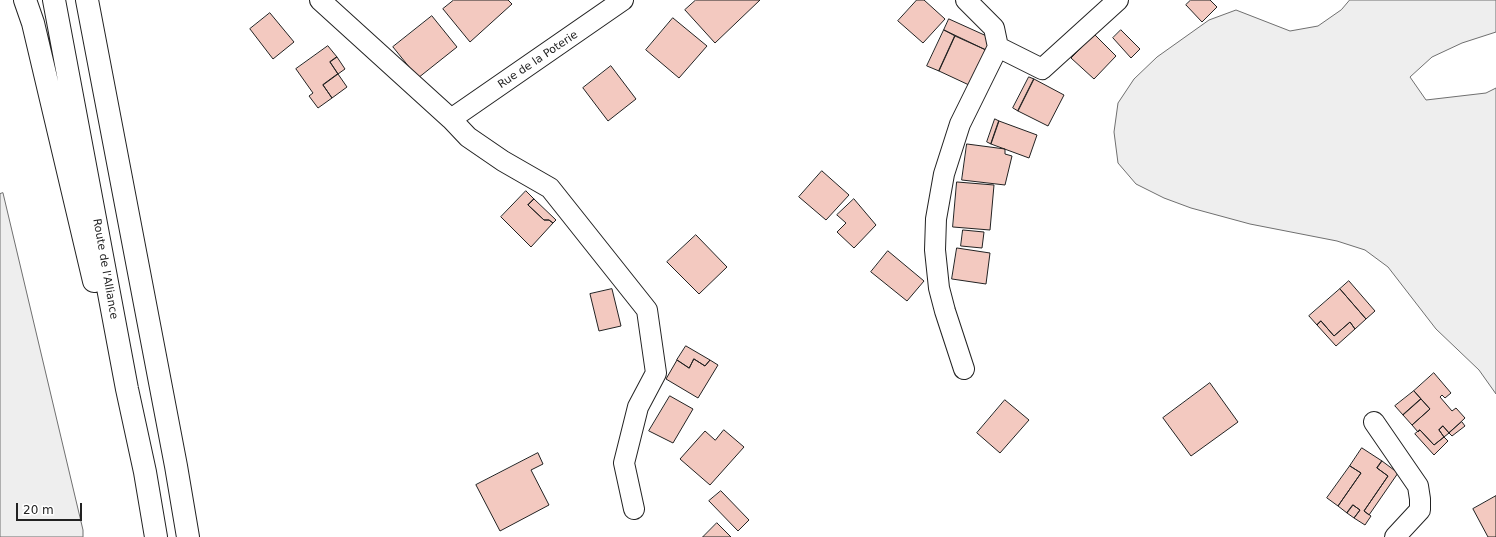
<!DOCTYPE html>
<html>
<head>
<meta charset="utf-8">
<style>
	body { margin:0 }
	#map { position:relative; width:1496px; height:537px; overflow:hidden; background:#fff; font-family:"DejaVu Sans",sans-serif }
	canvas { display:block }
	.scale { position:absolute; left:16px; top:503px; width:66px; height:18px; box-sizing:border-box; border:2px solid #222; border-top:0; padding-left:5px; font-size:12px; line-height:14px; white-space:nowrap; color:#222; -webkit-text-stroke:3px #fff; paint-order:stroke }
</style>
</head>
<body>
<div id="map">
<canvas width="1496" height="537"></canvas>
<div class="scale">20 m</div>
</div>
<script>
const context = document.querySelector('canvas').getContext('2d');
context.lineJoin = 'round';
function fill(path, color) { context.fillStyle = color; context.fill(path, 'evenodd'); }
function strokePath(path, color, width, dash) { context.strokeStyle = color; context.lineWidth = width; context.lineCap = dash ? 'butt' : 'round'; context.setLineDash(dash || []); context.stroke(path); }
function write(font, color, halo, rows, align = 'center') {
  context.font = font + ' "DejaVu Sans",sans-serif'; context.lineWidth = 3; context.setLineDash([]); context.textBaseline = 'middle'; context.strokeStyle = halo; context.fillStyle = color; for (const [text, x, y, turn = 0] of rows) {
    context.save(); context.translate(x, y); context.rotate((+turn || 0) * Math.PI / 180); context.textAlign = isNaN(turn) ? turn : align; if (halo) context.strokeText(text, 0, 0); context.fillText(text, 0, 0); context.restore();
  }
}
const green = new Path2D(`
	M1350 0H1496V32L1462 43 1432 57 1410 77 1426 100 1486 93 1496 88V394L1479 370 1436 329 1388 267 1365 250 1337 241 1250 224 1191 208 1164 198 1136 184 1118 163 1114 132 1118 103 1134 79 1157 57 1209 20 1236 10 1290 31 1318 26 1341 10Z
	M3 193 83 530V537H0V194Z`);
fill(green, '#eee');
strokePath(green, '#6f6f6f', 1);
const building = new Path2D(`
	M454 0H508L512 4 470 42 443 9Z
	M696 0H760L715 43 685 10Z
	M917 0H924L945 19 923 43 898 21Z
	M1191 0H1210L1217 7 1202 22 1186 5Z
	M270 13 294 42 273 59 250 29Z
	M432 16 457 47 418 78 393 47Z
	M673 18 707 46 679 78 646 50Z
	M949 19 991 38 986 50 944 30Z
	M944 30 955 36 939 71 927 66Z
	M1121 30 1140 49 1131 58 1113 38Z
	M1091 31 1116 56 1094 79 1071 58 1087 42Z
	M955 36 986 50 969 85 939 71Z
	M328 46 337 57 330 62 338 74 323 85 332 98 318 108 309 96 313 93 296 69Z
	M337 57 345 69 338 74 330 62Z
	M611 66 636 99 608 121 583 88Z
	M338 74 347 87 332 98 323 85Z
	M1029 77 1034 79 1018 111 1013 108Z
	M1034 79 1064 95 1048 126 1018 111Z
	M995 119 999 121 991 144 987 142Z
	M999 121 1037 135 1029 158 991 144Z
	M967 144 1005 149V154L1012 156 1005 185 962 180Z
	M822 171 849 195 826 220 799 197Z
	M957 182 994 185 990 230 953 227Z
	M526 191 534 199 528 205 544 220H549L553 223 531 247 501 217Z
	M534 199 556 220 553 223 549 220H544L528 205Z
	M854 199 876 225 854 248 837 232 846 223 837 215Z
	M963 230 984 232 982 248 961 246Z
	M696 235 727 267 699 294 667 262Z
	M957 248 990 253 986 284 952 279Z
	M888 251 924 281 907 301 871 272Z
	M1349 281 1375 311 1366 319 1340 289Z
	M612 289 621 326 599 331 590 294Z
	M1340 289 1366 319 1355 329 1350 322 1334 336 1321 321 1317 325 1309 316Z
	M1321 321 1334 336 1350 322 1355 329 1336 346 1317 325Z
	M686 346 710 360 705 366 694 359 689 368 677 360Z
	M694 359 705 366 710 360 718 365 698 398 666 379 677 360 689 368Z
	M1434 373 1451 393 1445 398 1442 395 1440 397 1452 411 1456 408 1465 418 1449 433 1443 426 1439 430 1444 437 1434 445 1420 430 1418 432 1412 425 1430 409 1414 391Z
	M1210 383 1238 422 1191 456 1163 418Z
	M1414 391 1421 399 1403 415 1395 406Z
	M670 396 693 409 673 443 649 431Z
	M1421 399 1430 409 1412 425 1403 415Z
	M1005 400 1029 420 1000 453 977 433Z
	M1462 422 1465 426 1452 436 1449 433Z
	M1443 426 1449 433 1444 437 1439 430Z
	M724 430 744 447 710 485 680 459 705 431 715 440Z
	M1420 430 1434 445 1444 437 1448 441 1434 455 1415 434Z
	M1362 448 1382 461 1377 468 1388 476 1364 511 1371 516 1365 525 1354 518 1360 510 1353 505 1347 513 1338 506 1361 473 1350 466Z
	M538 453 543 464 531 470 549 505 500 531 476 485Z
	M1382 461 1398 473 1369 515 1364 511 1388 476 1377 468Z
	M1350 466 1361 473 1338 506 1327 498Z
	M721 491 749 520 738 531 709 501Z
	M1496 496V537H1488L1473 509Z
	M1353 505 1360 510 1354 518 1347 513Z
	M717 523 731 537H703Z`);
fill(building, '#f3c9c0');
strokePath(building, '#222', 1);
const minor = new Path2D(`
	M320 0 451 119 468 137 503 161 550 188 647 310 656 373 638 407 624 463 634 509
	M998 47 1042 69 1118 0
	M451 119 623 0
	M964 369 945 311 939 288 935 250 936 219 944 174 960 124 998 47 994 28 966 0
	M1374 422 1418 486 1420 499V510L1395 537`);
const trunk = new Path2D(`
	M25 0 33 23 94 281
	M54 0 127 389 145 472 156 537
	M87 0 176 466 188 537`);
strokePath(minor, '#222', 22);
strokePath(trunk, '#222', 24);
strokePath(minor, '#fff', 20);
strokePath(trunk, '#fff', 22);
write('11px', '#222', '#fff', [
	["Rue de la Poterie",538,60,-34],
	["Route de l'Alliance",105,269,80]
]);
</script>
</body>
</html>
